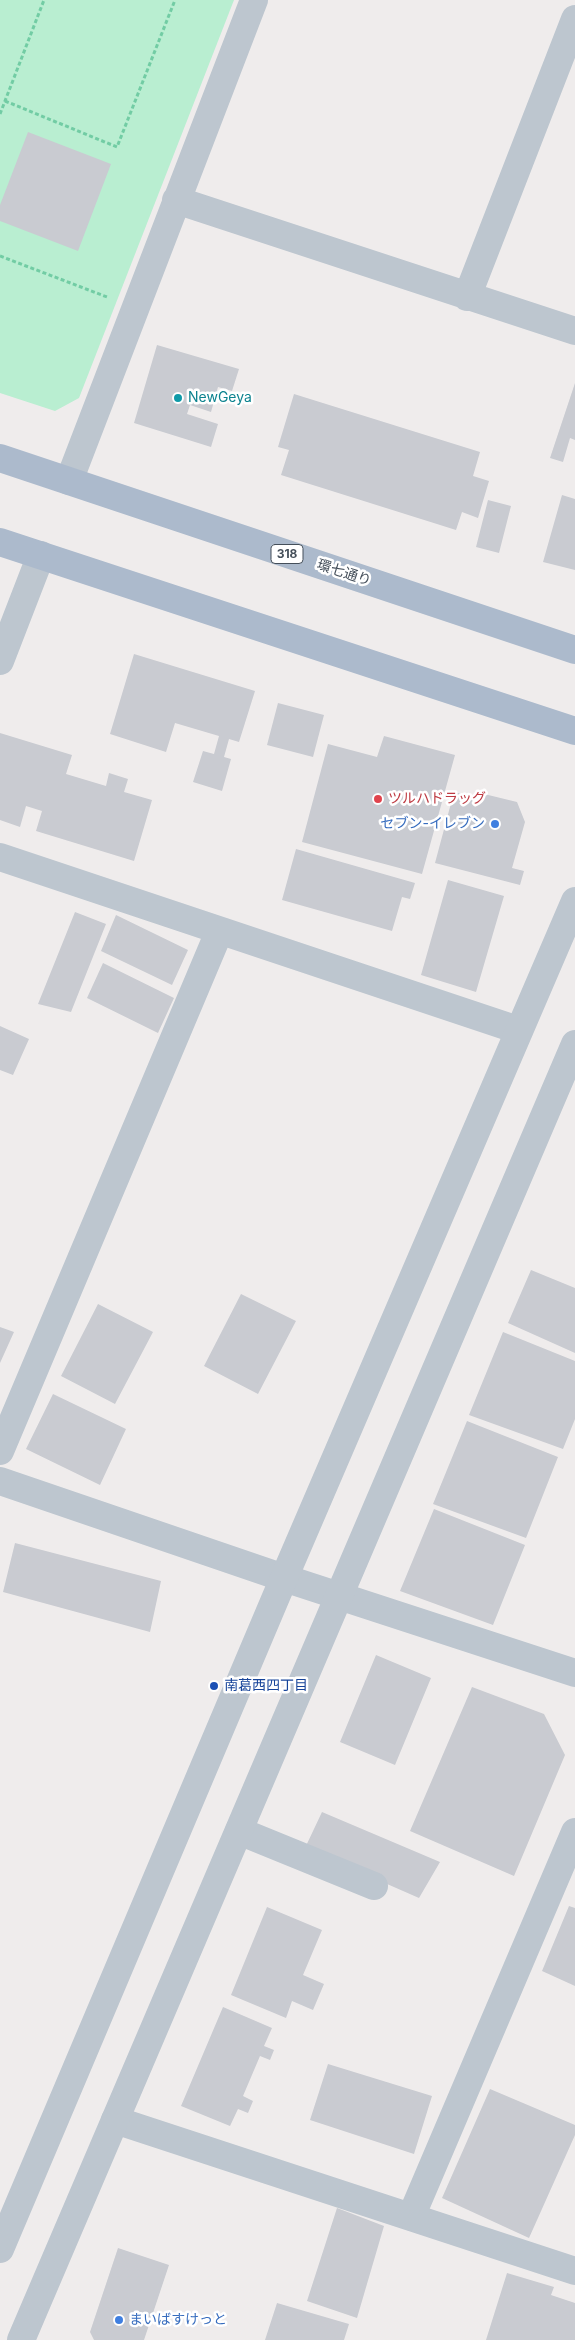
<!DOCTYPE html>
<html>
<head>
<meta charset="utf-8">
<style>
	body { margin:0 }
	canvas { display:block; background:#efecec }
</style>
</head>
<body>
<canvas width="575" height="2340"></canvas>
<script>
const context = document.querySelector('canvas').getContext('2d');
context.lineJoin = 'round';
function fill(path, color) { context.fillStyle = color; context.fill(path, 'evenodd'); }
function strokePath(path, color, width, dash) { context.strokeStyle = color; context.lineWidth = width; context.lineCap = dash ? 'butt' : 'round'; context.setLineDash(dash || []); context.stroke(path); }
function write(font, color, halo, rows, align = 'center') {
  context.font = font + ' Inter,"Noto Sans JP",sans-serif'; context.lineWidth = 5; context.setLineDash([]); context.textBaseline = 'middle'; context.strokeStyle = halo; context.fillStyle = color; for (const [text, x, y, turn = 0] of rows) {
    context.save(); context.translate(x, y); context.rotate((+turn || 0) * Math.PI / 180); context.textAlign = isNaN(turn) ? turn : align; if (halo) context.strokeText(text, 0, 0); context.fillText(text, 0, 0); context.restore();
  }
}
fill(new Path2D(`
	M0 0H234L79 398 55 411 0 393Z`), '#b9eed1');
fill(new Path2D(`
	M28 132 111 164 78 251 0 221V205Z
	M157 345 239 369 232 391 218 387 211 412 190 405 187 414 218 424 211 447 134 423Z
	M575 383V440L570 438 563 462 550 458Z
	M294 394 480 452 473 476 489 481 478 518 462 512 456 530 281 475 289 450 278 447Z
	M562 495 575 499V570L543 562Z
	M488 500 511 506 499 553 476 547Z
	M134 654 255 691 239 742 229 739 224 757 231 759 222 791 193 782 203 751 214 754 219 736 175 723 166 752 110 734Z
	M278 703 324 715 313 757 267 745Z
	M0 733 72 755 66 774 106 786 109 773 128 779 124 792 152 800 134 861 36 831 42 811 26 806 20 827 0 820Z
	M384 736 455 755 422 874 302 842 328 744 377 757Z
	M454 792 479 798 480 793 517 802 525 822 512 868 524 871 520 885 435 863Z
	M296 849 415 883 410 899 402 897 392 931 282 900Z
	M448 880 504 896 476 992 421 975Z
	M75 912 106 924 71 1012 38 1004Z
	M116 915 188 950 172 985 101 951Z
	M103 963 174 998 158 1033 87 998Z
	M0 1026 29 1039 13 1075 0 1070Z
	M531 1270 575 1288V1353L508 1323Z
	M241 1294 296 1321 258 1394 204 1366Z
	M98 1304 153 1332 115 1404 61 1376Z
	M0 1327 14 1332 0 1363Z
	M503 1332 575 1361V1419L563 1449 469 1415Z
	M53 1394 126 1429 100 1485 26 1449Z
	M467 1421 558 1457 526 1538 433 1504Z
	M434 1509 525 1545 493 1625 400 1591Z
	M15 1543 161 1581 150 1632 3 1592Z
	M376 1655 431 1678 395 1765 340 1742Z
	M472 1687 544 1714 565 1755 514 1876 410 1831Z
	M322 1812 440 1862 419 1898 305 1848Z
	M569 1906 575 1908V1986L542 1971Z
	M267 1907 322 1930 303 1975 324 1984 313 2010 292 2001 286 2018 231 1995Z
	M223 2007 272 2028 264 2046 274 2050 270 2060 260 2056 243 2096 253 2101 248 2113 238 2109 230 2126 181 2106Z
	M328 2064 432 2096 414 2154 310 2120Z
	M490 2089 575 2125V2135L529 2238 442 2198Z
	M337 2208 384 2226 357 2318 307 2301Z
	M118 2248 169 2265 144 2340H94L90 2332Z
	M507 2273 554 2287 551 2295 575 2303V2340H486Z
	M277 2303 349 2324 344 2340H265Z`), '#c9cbd1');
strokePath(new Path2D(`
	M5 101 117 147 175 0
	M0 114 44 0
	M0 256 107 297`), '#72cca4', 3, [4, 2.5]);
strokePath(new Path2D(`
	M176 200 575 331
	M467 297 575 19
	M69 481 254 0
	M0 661 41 555
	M0 857 518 1030
	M0 1451 219 932
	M0 1481 284 1578 575 1673
	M239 1831 374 1886
	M115 2120 575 2271
	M411 2217 575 1832`), '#bdc6cf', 28);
strokePath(new Path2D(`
	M0 2249 284 1578 575 901
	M21 2340 575 1044`), '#bdc6cf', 28);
strokePath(new Path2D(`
	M0 458 575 650
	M0 542 575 731`), '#acbacc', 28);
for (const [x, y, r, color] of [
	[178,398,5,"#0f9aa8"],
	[378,799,5,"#e0444e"],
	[495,824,5,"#3f7fe0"],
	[214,1686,5,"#1a4fb4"],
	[119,2320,5,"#3f7fe0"]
]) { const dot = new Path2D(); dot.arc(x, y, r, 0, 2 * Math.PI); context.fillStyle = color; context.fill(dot); strokePath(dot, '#fff', 2); }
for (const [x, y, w] of [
	[287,554,32]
]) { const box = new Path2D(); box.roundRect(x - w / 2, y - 9.5, w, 19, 4); context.fillStyle = '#fff'; context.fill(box); strokePath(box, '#454f5a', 1); }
write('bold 12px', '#454f5a', null, [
	["318",287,554]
]);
write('14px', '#0d838f', '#fff', [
	["NewGeya",188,398]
], 'left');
write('14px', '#454f5a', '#fff', [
	["環七通り",344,573,18]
]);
write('14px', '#be3a42', '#fff', [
	["ツルハドラッグ",388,799]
], 'left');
write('14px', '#366cbe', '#fff', [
	["セブン-イレブン",485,824],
	["まいばすけっと",129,2320,"left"]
], 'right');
write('14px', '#164399', '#fff', [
	["南葛西四丁目",224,1686]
], 'left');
</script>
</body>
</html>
